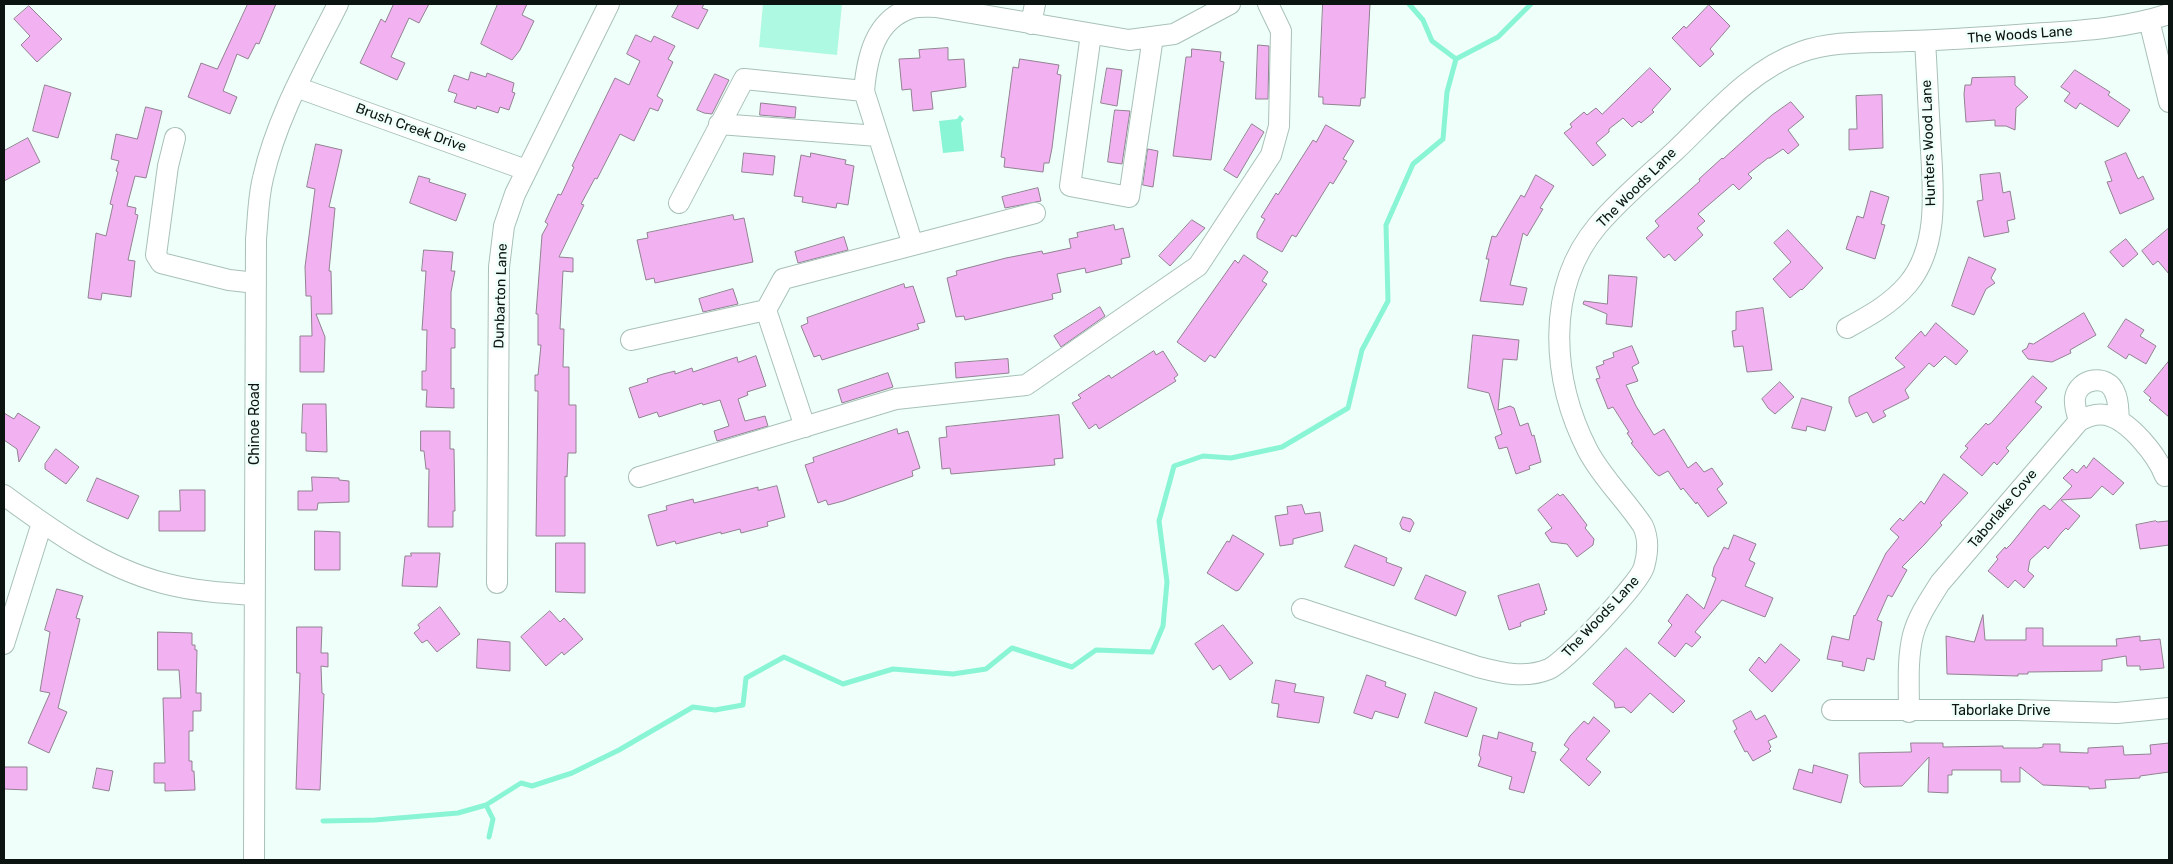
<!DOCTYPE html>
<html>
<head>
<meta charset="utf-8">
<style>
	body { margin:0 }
	#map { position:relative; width:2173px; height:864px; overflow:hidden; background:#effff9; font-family:Rubik,sans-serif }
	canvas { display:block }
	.frame { position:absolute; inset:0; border:5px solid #0c1412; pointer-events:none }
</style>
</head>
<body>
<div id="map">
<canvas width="2173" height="864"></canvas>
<div class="frame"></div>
</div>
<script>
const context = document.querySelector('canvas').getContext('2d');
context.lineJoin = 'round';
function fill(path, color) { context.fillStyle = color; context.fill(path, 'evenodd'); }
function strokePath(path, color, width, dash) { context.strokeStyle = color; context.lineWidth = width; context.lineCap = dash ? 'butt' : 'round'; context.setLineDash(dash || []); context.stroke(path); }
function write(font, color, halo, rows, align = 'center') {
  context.font = font + ' Rubik,sans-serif'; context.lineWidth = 5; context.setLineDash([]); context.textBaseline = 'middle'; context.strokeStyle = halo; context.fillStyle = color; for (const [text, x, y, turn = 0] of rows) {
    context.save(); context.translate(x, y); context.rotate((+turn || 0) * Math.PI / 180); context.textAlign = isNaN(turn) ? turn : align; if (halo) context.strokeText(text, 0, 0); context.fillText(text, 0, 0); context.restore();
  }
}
fill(new Path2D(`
	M763 4H842L837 55 759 47Z`), '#aef9e1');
fill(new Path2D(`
	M960 115 964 119 961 123 964 151 943 153 939 121 957 119Z`), '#89f5d5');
strokePath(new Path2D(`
	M1409 4 1423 20 1432 41 1456 59
	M323 821 375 820 458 813 486 805
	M489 837 493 819 486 805 521 783 532 786 572 773 619 750 693 707 715 710 743 705 746 678 784 657 843 684 893 669 953 674 986 669 1012 648 1072 667 1096 650 1152 652 1163 626 1167 582 1159 521 1174 466 1203 456 1231 458 1282 447 1348 408 1362 350 1388 301 1386 225 1413 164 1443 139 1447 92 1456 59 1498 37 1531 4`), '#89f5d5', 5);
const building = new Path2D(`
	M248 4H276L259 44 256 43 248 59 237 54 223 91 237 97 230 114 188 97 201 63 217 69Z
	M394 4H429L419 23 409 18 391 57 405 63 397 80 360 63 381 19 385 22Z
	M498 4H527L522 15 534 21 520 50 512 60 481 44Z
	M679 4H704L702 8 708 10 698 29 672 17Z
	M1323 4H1370L1365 98H1361L1360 106 1323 104V97H1319Z
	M1709 5 1730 26 1710 49 1714 54 1700 67 1672 38 1684 26 1686 28Z
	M29 6 62 39 37 62 21 45 30 36 14 19Z
	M636 35 651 42 654 36 675 46 668 59 673 62 657 96 663 100 658 111 650 108 634 141 620 134 597 179 595 178 581 204 584 205 559 257 573 258V272L563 271 560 329H564L563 367H569V405H576V453H568L567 477 565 476V536H536L538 391H535V375H538L541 345H538V314H536L542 235 548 224 545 222 558 194 561 195 574 167 572 166 615 78 629 85 640 61 627 54Z
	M1258 45 1269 46 1268 99H1256Z
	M948 48V60L964 59 966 87 931 92 933 109 913 111 911 89 902 90 899 59 920 58 919 50Z
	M1192 49 1221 52 1220 61 1224 62 1211 160 1173 156 1186 57H1191Z
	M1020 59 1059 65 1057 74 1061 75 1052 148 1049 163H1044L1043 172 1004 167 1005 158 1001 157 1013 67 1018 68Z
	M1107 68 1122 70 1117 106 1101 103Z
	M1650 68 1671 89 1652 110 1654 112 1641 123 1639 121 1632 127 1623 118 1609 129V132L1596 143 1606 155 1593 166 1564 133 1572 127 1570 124 1584 112 1587 115 1596 108 1602 114Z
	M2075 70 2110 92 2108 95 2130 110 2118 127 2080 103 2076 109 2064 101 2070 93 2061 87Z
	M471 72 486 77 487 73 514 83 512 92 515 93 509 110 500 107 498 113 477 106 476 109 454 102 457 94 448 91 454 75 468 80Z
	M715 74 729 80 712 114 704 113 697 110Z
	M2015 77V85L2028 97 2016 108 2015 130 2006 126H1995V120L1966 122 1964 94 1965 85H1971L1972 78Z
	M45 85 71 93 58 138 33 131Z
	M1882 95 1883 148 1849 150V129H1857L1856 96Z
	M1791 102 1804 117 1788 130 1799 145 1788 154 1783 149 1770 158H1768L1748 174 1752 178 1739 190 1733 184 1698 214 1705 221 1697 228 1703 235 1675 261 1669 254 1664 258 1646 238 1659 226 1655 221 1700 181 1699 179 1722 158 1723 159 1772 115Z
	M761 103 796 107 795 118 760 115Z
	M146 107 162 111 146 178 135 176 127 206 136 208 135 214 138 215 128 260 135 261 131 297 102 293 101 300 88 298 96 233 106 236 113 205 110 204 118 172 116 171 119 161 111 159 116 134 137 139Z
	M1115 110 1130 111 1122 164 1108 162Z
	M1252 124 1264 132 1237 178 1224 170Z
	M1326 125 1354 141 1343 159 1347 161 1333 184 1330 182 1296 237 1292 235 1282 252 1257 238V233L1265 219 1261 217 1276 193 1278 195 1313 140 1316 142Z
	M28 138 40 162 4 181V151Z
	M316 144 342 150 329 207 335 208 329 271H331L332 314H316L325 337 324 372H300V336H312L311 296H306L305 267 315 189 307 187Z
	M1148 149 1158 151 1153 187 1143 185Z
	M744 153 775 156 773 175 742 172Z
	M811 153 846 160 845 164 854 166 848 205 837 203 836 208 802 202 803 197 794 196 801 155 810 157Z
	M2126 153 2138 179 2143 176 2154 199 2120 214 2107 182 2112 181 2105 162Z
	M2000 173 2003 193 2010 191 2015 219 2007 221 2009 232 1984 237 1977 201 1983 200 1980 175Z
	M1536 175 1554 186 1540 208 1543 209 1527 236 1523 233 1510 285 1527 288 1523 305 1480 301 1489 259H1486L1492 236 1496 237 1521 195 1524 197Z
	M419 176 430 179 429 182 466 194 456 221 410 203Z
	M1038 188 1041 201 1005 208 1002 197Z
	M1871 191 1889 197 1881 224 1885 225 1875 259 1846 249 1857 216 1863 218Z
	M733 215 734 220 744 218 753 262 655 283 654 278 646 280 637 240 648 238 647 233Z
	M1192 220 1205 228 1170 266 1159 256Z
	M1114 225 1115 230 1123 228 1130 257 1121 259 1122 264 1086 273 1085 268 1057 274 1061 292 1052 294 1053 299 965 320 964 316 956 317 947 278 957 275 956 271 1006 258 1042 251 1043 254 1071 248 1069 239 1078 237 1077 233Z
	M2169 228V274L2158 261 2153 265 2142 251Z
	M1788 230 1823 268 1802 290 1801 289 1790 298 1773 279 1791 262 1774 243Z
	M844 237 848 250 798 263 795 252Z
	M2126 239 2138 254 2123 267 2110 252Z
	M424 250 453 252 451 271H455L451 292V328L455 329V348H451V389L454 388V408L426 407 427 390H422V371H426L427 330H422L426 271H422Z
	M1244 255 1268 272 1262 281 1267 284 1215 358 1210 355 1205 362 1177 342 1235 260 1238 263Z
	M1969 257 1996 269 1991 278 1995 283 1986 289 1974 315 1952 306Z
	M1609 275 1637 277 1632 327 1606 324 1607 314 1583 304 1584 301 1607 304Z
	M904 284 905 288 913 286 925 322 917 324 919 329 822 360 820 355 814 357 801 326 808 323 807 318Z
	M733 289 738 304 703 312 699 299Z
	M1100 307 1105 316 1061 347 1054 336Z
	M1763 308 1772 370 1747 372 1743 346 1734 347 1732 331 1736 330V312Z
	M2084 313 2096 335 2070 350 2071 353 2052 362 2028 359 2022 351 2027 348 2029 343 2033 344Z
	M2126 319 2144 330 2140 336 2156 346 2146 364 2129 354 2126 359 2108 347Z
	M1936 323 1968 351 1956 365 1945 356 1934 367 1929 363 1905 390 1909 398 1883 411 1886 416 1873 423 1867 412 1856 417 1849 402V397L1905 367 1895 358 1921 331 1925 336Z
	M1473 335 1519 340 1517 360 1503 359 1498 410 1510 406 1514 408 1520 426 1528 423 1532 436 1534 435 1541 462 1529 466 1530 469 1516 474 1507 447 1499 449 1495 437 1502 434 1489 393 1468 388Z
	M1632 346 1639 363 1632 367 1638 381 1626 385 1636 406 1654 435 1664 429 1688 468 1696 462 1704 472 1712 468 1723 484 1717 489 1727 503 1708 517 1697 502 1696 504 1683 488 1681 490 1668 471 1659 476 1655 473 1631 443 1633 442 1627 433 1629 432 1613 407 1608 409 1596 379 1600 378 1596 367 1604 364 1603 361 1614 357 1613 353Z
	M1154 351 1156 355 1163 351 1178 375 1174 378 1176 381 1099 429 1096 424 1089 429 1072 403 1081 398 1078 395 1109 375 1111 378Z
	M756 356 766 386 747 392 748 395 738 399 745 421 765 416 768 426 717 441 714 431 729 426 720 400 703 405 702 403 659 417 657 412 639 418 629 388 648 382 647 379 663 374 675 371V374L692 368 693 372 737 357 738 362Z
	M1008 359 1009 373 956 378 955 363Z
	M2169 361V417L2149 400 2151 398 2144 392Z
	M888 373 893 387 842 403 838 390Z
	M2033 376 2047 388 2035 402 2042 407 2006 448 2009 451 1997 465 1994 462 1982 476 1960 457 1968 448 1965 446 1986 423 1988 425 1991 423Z
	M1780 382 1794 397 1775 414 1768 408 1762 399Z
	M1802 398 1832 407 1825 431 1807 426 1806 431 1792 428Z
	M303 404H326L327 452 306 451V433H302Z
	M4 413 14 419 18 413 40 427 19 462 17 449 4 440Z
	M1059 415 1063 458 1054 459 1055 465 951 474 950 468 942 469 939 438 947 437 946 427Z
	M897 429 898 434 908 431 920 468 912 471 913 476 843 501 828 505 826 500 818 503 805 465 814 462 813 458Z
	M421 431H450V449H454L455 511H453V527H428L429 469H426L424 451H421Z
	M56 449 79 467 66 484 45 469V464Z
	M2094 458 2124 483 2113 495 2102 486 2091 498 2061 500 2080 516 2068 530 2066 528 2061 533 2048 549 2045 546 2030 560 2028 571 2034 576 2024 588 2015 580 2008 588 1988 571 1998 559 1996 557 2005 547 2006 549 2011 544 2039 509 2044 505 2050 510 2072 486 2063 478 2072 469 2077 473 2084 465 2086 468Z
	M1944 474 1968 493 1940 523 1942 525 1924 545 1902 567 1907 570 1892 597 1888 595 1877 620 1882 622 1874 660 1867 658 1864 671 1842 666 1843 662 1827 659 1832 636 1849 640 1854 615 1855 616 1886 553 1899 537 1890 529 1900 518 1903 521 1921 501 1924 504Z
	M312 477 339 478V480L349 481V502L318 503 317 510H298V491H312Z
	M97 478 139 496 128 519 87 501Z
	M777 486 785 517 767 522 768 526 741 533 740 529 721 534V532L676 544 675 541 657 546 648 515 667 510 666 506 693 499 694 503 758 487V490Z
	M180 490H205V531H159V511H180Z
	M1558 494 1560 496 1563 494 1571 504 1587 525 1585 528 1594 539 1593 545 1577 557 1567 544 1551 542 1545 533 1552 528 1538 510Z
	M1302 505 1305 514 1320 512 1323 531 1293 539V544L1280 546 1275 516 1288 514 1287 507Z
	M1403 517 1411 519 1414 523 1410 532 1402 529 1400 524Z
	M2156 521 2157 522 2168 521 2169 523V545L2140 549 2136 525Z
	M315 531 340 532V570H315Z
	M1233 535 1264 554 1239 590 1236 591 1207 573 1227 541 1229 542Z
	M1734 535 1756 544 1749 560 1755 563 1745 586 1773 598 1765 617 1722 600 1695 632 1701 637 1692 647 1686 643 1675 657 1658 643 1672 625 1668 621 1687 594 1704 609 1716 578 1712 576 1714 567 1724 547 1728 549Z
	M556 543H585V593L556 592Z
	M1355 545 1387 558 1386 562 1402 568 1394 586 1345 567Z
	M411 553H440L437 587 402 586 405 556H411Z
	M1426 575 1466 592 1456 616 1415 599Z
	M1539 584 1547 610 1544 611 1545 614 1526 620 1520 623 1521 626 1509 630 1498 596Z
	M57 589 83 596 76 618 80 619 58 708 67 712 49 753 28 743 50 693 40 691 50 632 45 630Z
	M440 607 460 634 437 652 427 640 422 643 414 633 420 628 418 625Z
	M550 611 560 622 564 618 583 639 564 655 562 652 546 666 521 637Z
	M1983 615 1985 640H2026V628H2043V646H2117L2116 639 2140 636V641L2160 639 2164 668 2140 670V666H2127L2126 656 2102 660V671L2028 672V674H2018V676L1947 674 1946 636 1974 642Z
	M1223 625 1253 663 1230 680 1220 665 1213 670 1195 644Z
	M297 627H322L321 653H328V667L321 666 322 693 324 694 320 790 296 789 300 673H297Z
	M158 632 192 633V645H195V650H197L196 693H201V711H193V731H189V761H192V771H194L195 790 165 791V783H154V763H165L163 698H181L179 670H158Z
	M478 639 510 642V671L477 668Z
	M1781 644 1800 660 1772 692 1749 670 1759 657 1765 663Z
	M1626 648 1685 701 1673 713 1650 693 1631 713 1624 707 1615 708 1614 702 1593 684Z
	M1367 675 1386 682 1385 686 1406 694 1398 718 1375 711 1372 719 1354 713Z
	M1276 680 1296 684 1294 692 1324 697 1319 723 1277 717 1279 704 1272 703Z
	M1435 692 1477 708 1467 737 1425 723Z
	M1751 711 1756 720 1765 715 1777 737 1768 741 1771 747 1769 749 1771 751 1753 761 1747 751 1745 752 1734 731 1737 729 1733 721Z
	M1594 717 1610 731 1586 759 1601 772 1589 786 1560 760 1569 749 1564 745 1570 736 1584 721 1588 724Z
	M1499 732 1533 743 1531 751 1536 752 1524 793 1509 789 1512 777 1478 766 1481 758 1479 755 1483 735 1497 739Z
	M1911 743H1943V747L2003 746V748H2038L2043 747V744H2060V752L2088 753V748L2123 746 2124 755 2151 754 2150 745 2169 743V772L2140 776V778L2105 780 2106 788 2089 789V787L2043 785 2020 767V782H2001V770H1952V775H1948V793L1928 792 1929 757 1902 786 1864 787 1860 783 1859 753 1911 752Z
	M1814 765 1848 775 1841 803 1793 789 1799 769 1812 773Z
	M4 767H27V790L4 789Z
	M97 768 113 771 109 791 93 788Z`);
fill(building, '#f2b2f2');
strokePath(building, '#918291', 1);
const minor = new Path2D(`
	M2149 20 2169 102
	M1031 24 1035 4
	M1091 34 1070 186 1129 197 1153 37
	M296 87 526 170
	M864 91C867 57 875 19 912 8 919 6 928 7 936 7L1129 40 1174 34 1230 4
	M719 124 878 136
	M175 138 168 166 156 255 161 263 229 280 256 283
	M679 203 744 79 864 91 913 245
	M1847 328C1869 316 1891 304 1908 284 1942 243 1932 181 1930 132 1928 102 1927 71 1925 41
	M631 340 766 310
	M2079 421C2077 413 2074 406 2075 398 2078 378 2108 373 2115 393 2119 401 2118 411 2119 420
	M805 427 766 310 783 279 1035 213
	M639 477 896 399 1026 385 1198 266 1271 155 1279 126 1281 31 1268 4
	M4 495C53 531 103 567 163 583 193 591 223 593 254 595
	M497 583 499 267 504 226 515 194 609 4
	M1302 609 1478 667C1501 673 1525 679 1549 669 1566 661 1639 584 1644 567 1648 553 1649 539 1643 526 1626 500 1603 479 1588 451 1552 381 1544 289 1598 225 1621 198 1649 175 1675 151 1712 116 1751 69 1801 52 1834 40 1873 43 1908 41 1948 40 1989 37 2030 34 2076 31 2124 29 2169 14
	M4 644 42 523
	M1832 710H2017L2117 713 2169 708
	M1909 712C1909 687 1907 659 1913 635 1918 616 1930 599 1940 583L2079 421C2088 416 2096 413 2106 415 2129 420 2157 455 2165 476
	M254 860 256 239C258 219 258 198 263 178 277 116 310 60 338 4`);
strokePath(minor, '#a8c1b8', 22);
strokePath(minor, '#fff', 20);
write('14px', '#0c1412', '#effff9', [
	["The Woods Lane",2020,35,-4],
	["Brush Creek Drive",411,128,20],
	["Hunters Wood Lane",1929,143,-92],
	["The Woods Lane",1637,188,-45],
	["Dunbarton Lane",501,296,-88],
	["Chinoe Road",255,424,-90],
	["Taborlake Cove",2003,509,-50],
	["The Woods Lane",1601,617,-47],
	["Taborlake Drive",2001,711]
]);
</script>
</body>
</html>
